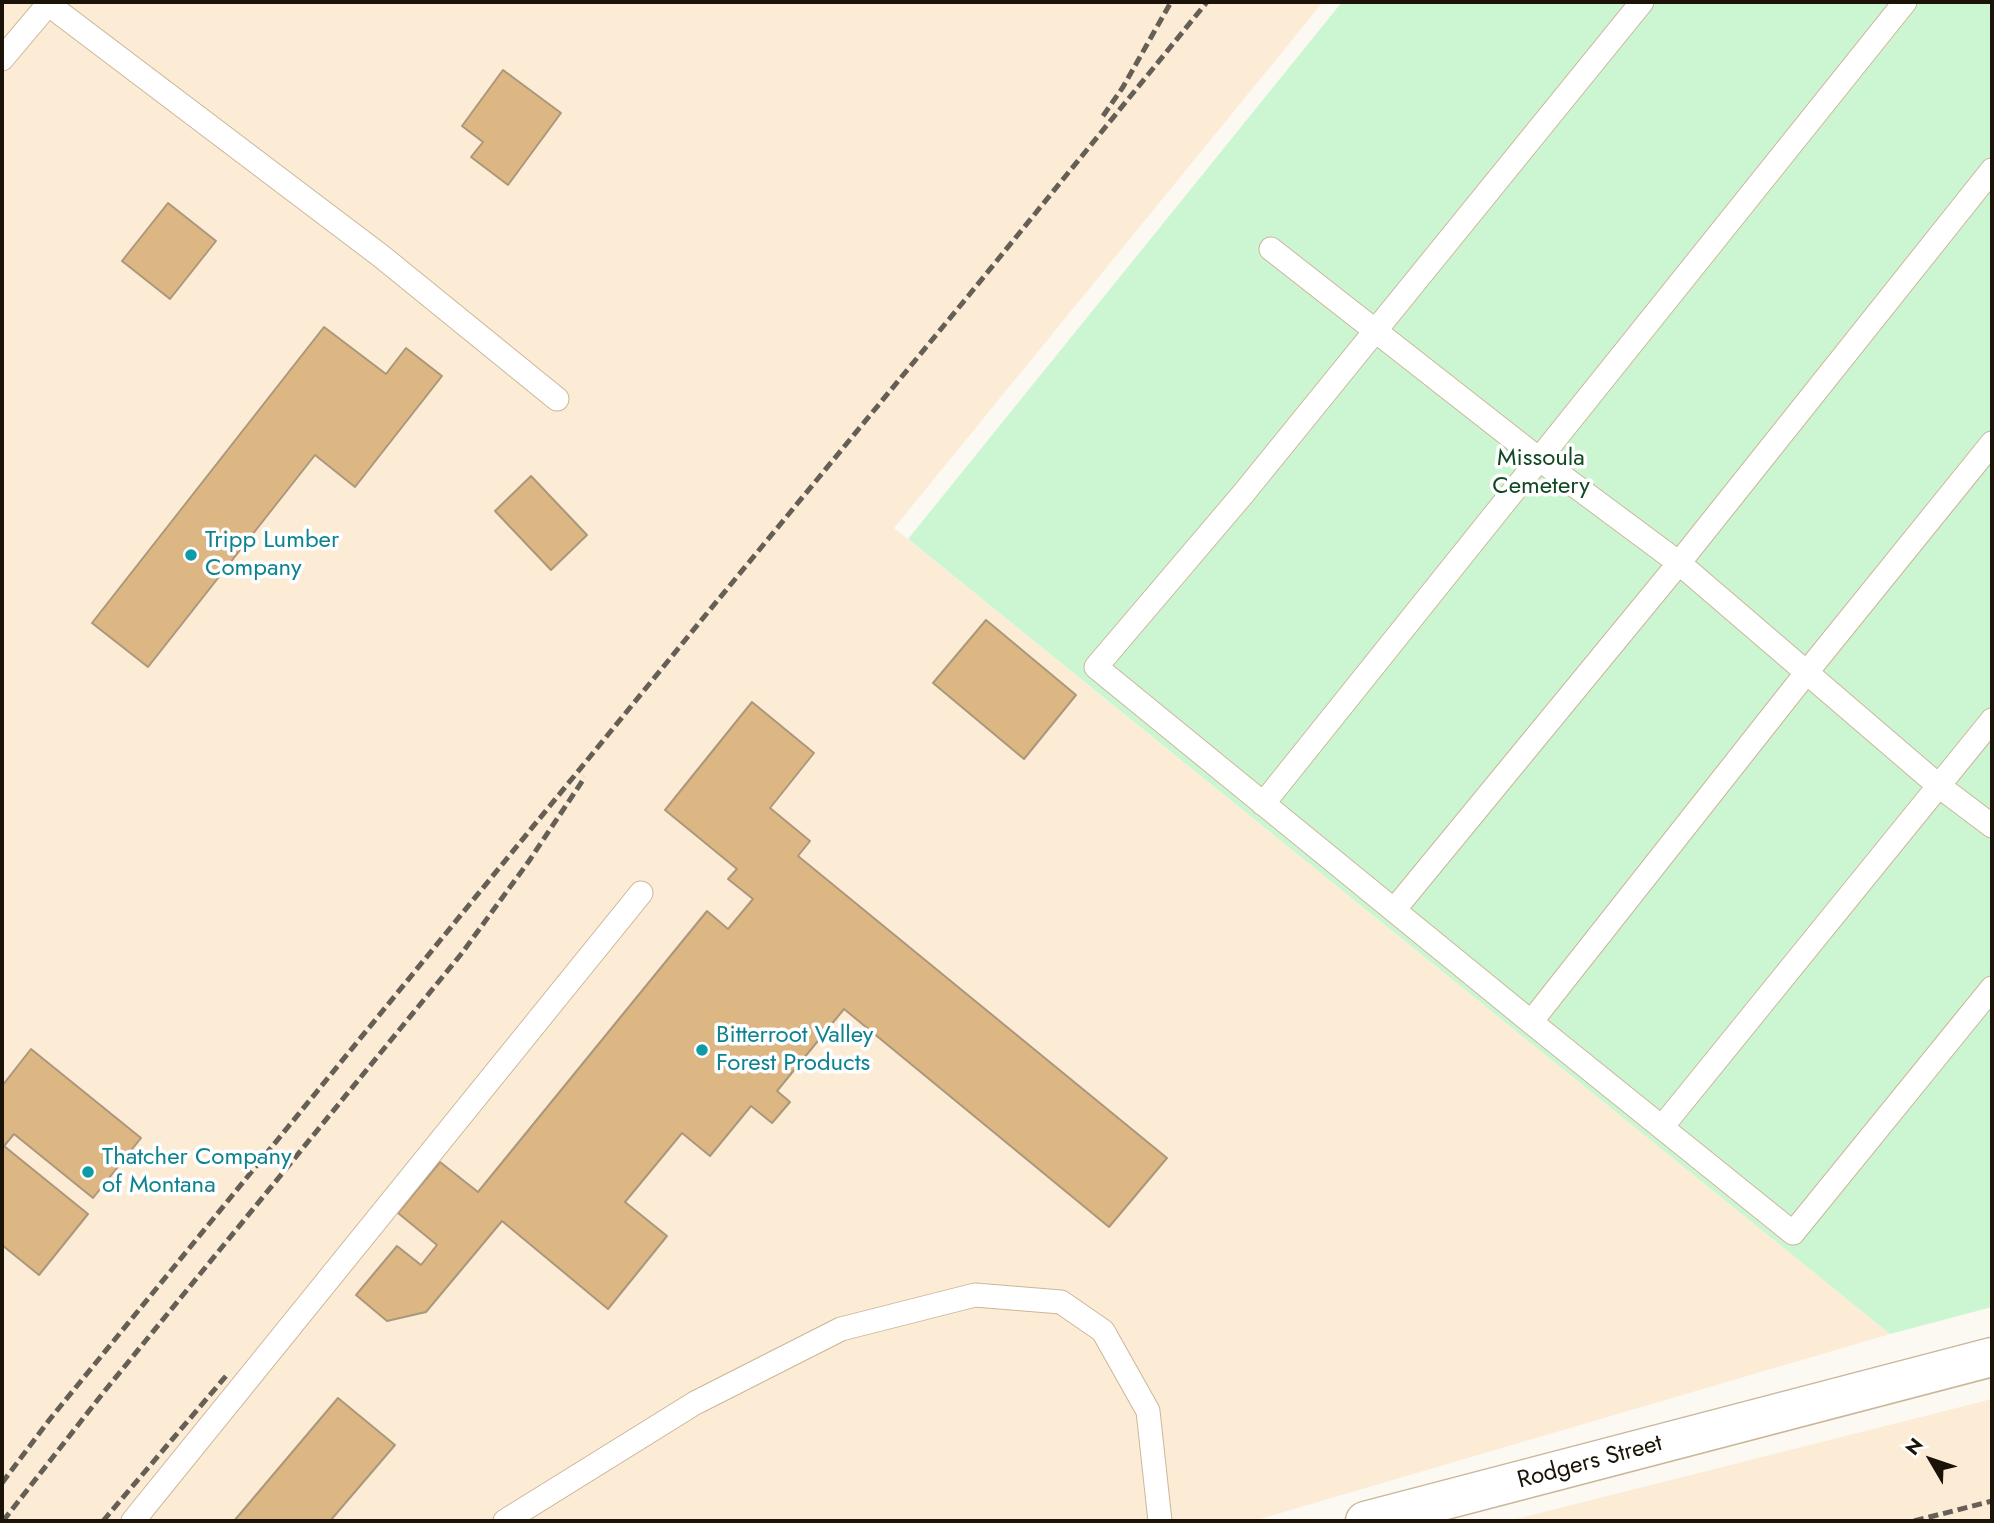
<!DOCTYPE html>
<html>
<head>
<meta charset="utf-8">
<style>
	body { margin:0 }
	#map { position:relative; width:1994px; height:1523px; overflow:hidden; background:#fcf8f2; font-family:Jost,sans-serif }
	canvas { display:block }
	.frame { position:absolute; inset:0; border:4px solid #1b1308; pointer-events:none }
	.north { position:absolute; left:1896px; top:1425px; width:70px; height:70px; -webkit-text-stroke:5px #fff; paint-order:stroke; rotate:309deg; font-size:19px; font-weight:700; line-height:28px; text-align:center; color:#1b1308 }
	.north::after { content:''; display:block; margin:auto; width:24px; height:32px; background:#1b1308; clip-path:polygon(50% 0,100% 100%,50% 72%,0 100%) }
</style>
</head>
<body>
<div id="map">
<canvas width="1994" height="1523"></canvas>
<div class="frame"></div>
<div class="north">N</div>
</div>
<script>
const context = document.querySelector('canvas').getContext('2d');
context.lineJoin = 'round';
function fill(path, color) { context.fillStyle = color; context.fill(path, 'evenodd'); }
function strokePath(path, color, width, dash) { context.strokeStyle = color; context.lineWidth = width; context.lineCap = dash ? 'butt' : 'round'; context.setLineDash(dash || []); context.stroke(path); }
function write(font, color, halo, rows, align = 'center') {
  context.font = font + ' Jost,sans-serif'; context.lineWidth = 7; context.setLineDash([]); context.textBaseline = 'middle'; context.strokeStyle = halo; context.fillStyle = color; for (const [text, x, y, turn = 0] of rows) {
    context.save(); context.translate(x, y); context.rotate((+turn || 0) * Math.PI / 180); context.textAlign = isNaN(turn) ? turn : align; if (halo) context.strokeText(text, 0, 0); context.fillText(text, 0, 0); context.restore();
  }
}
fill(new Path2D(`
	M2 2H1323L894 528 1890 1334 1253 1521H2Z
	M1992 1399V1521H1508L1925 1416Z`), '#fcecd5');
fill(new Path2D(`
	M1342 2H1992V1307L1890 1334 908 539Z`), '#ccf6d2');
const building = new Path2D(`
	M503 70 561 113 508 185 471 157 483 142 462 126Z
	M168 203 216 241 170 299 122 261Z
	M324 327 386 374 406 348 442 376 355 487 315 455 148 667 92 623Z
	M531 476 587 535 551 570 495 511Z
	M986 620 1076 695 1024 759 933 683Z
	M752 702 814 753 770 808 810 841 798 856 1167 1158 1109 1227 844 1009 777 1091 790 1102 772 1123 751 1106 710 1156 682 1133 625 1202 667 1236 608 1309 502 1221 426 1312 387 1321 356 1295 397 1246 421 1265 437 1245 398 1213 440 1162 478 1192 707 911 728 929 753 899 728 879 737 869 665 810Z
	M31 1049 141 1138 93 1198 14 1134 4 1146 88 1214 39 1275 2 1245V1086Z
	M338 1398 395 1445 330 1521H234Z`);
fill(building, '#dcb783');
strokePath(building, '#ac977b', 2);
const service = new Path2D(`
	M1642 2 1243 494 1096 667 1531 1022 1793 1233 1992 988
	M48 4 381 256 557 399
	M2 59 50 2
	M1271 249 1539 459 1679 563 1939 786 1992 826
	M1263 804 1905 2
	M1394 910 1679 563 1992 170
	M1531 1022 1807 672 1992 443
	M1662 1127 1992 720
	M133 1521 641 893
	M505 1521 695 1403 841 1329 975 1295 1061 1302 1103 1331 1148 1411 1160 1521`);
const tertiary = new Path2D(`
	M1365 1521 1992 1357`);
strokePath(service, '#cbb699', 25);
strokePath(tertiary, '#cbb699', 41);
strokePath(service, '#fff', 23);
strokePath(tertiary, '#fff', 38);
strokePath(new Path2D(`
	M1103 116 1123 87 1171 2
	M2 1483 50 1419 288 1127 699 623 969 295 1207 2
	M3 1521 103 1393 462 953 529 861 585 777
	M103 1521 226 1376
	M1914 1521 1992 1501`), '#665f56', 5, [10, 5]);
for (const [x, y, r, color] of [
	[191,555,7,"#0f9aa8"],
	[702,1050,7,"#0f9aa8"],
	[88,1172,7,"#0f9aa8"]
]) { const dot = new Path2D(); dot.arc(x, y, r, 0, 2 * Math.PI); context.fillStyle = color; context.fill(dot); strokePath(dot, '#fff', 2.5); }
write('24px', '#114921', '#fff', [
	["Missoula",1541,459],
	["Cemetery",1541,487]
]);
write('24px', '#0d838f', '#fff', [
	["Tripp Lumber",205,541],
	["Company",205,569],
	["Bitterroot Valley",716,1036],
	["Forest Products",716,1064],
	["Thatcher Company",102,1158],
	["of Montana",102,1186]
], 'left');
write('24px', '#1b1308', '#fff', [
	["Rodgers Street",1590,1463,-15]
]);
</script>
</body>
</html>
